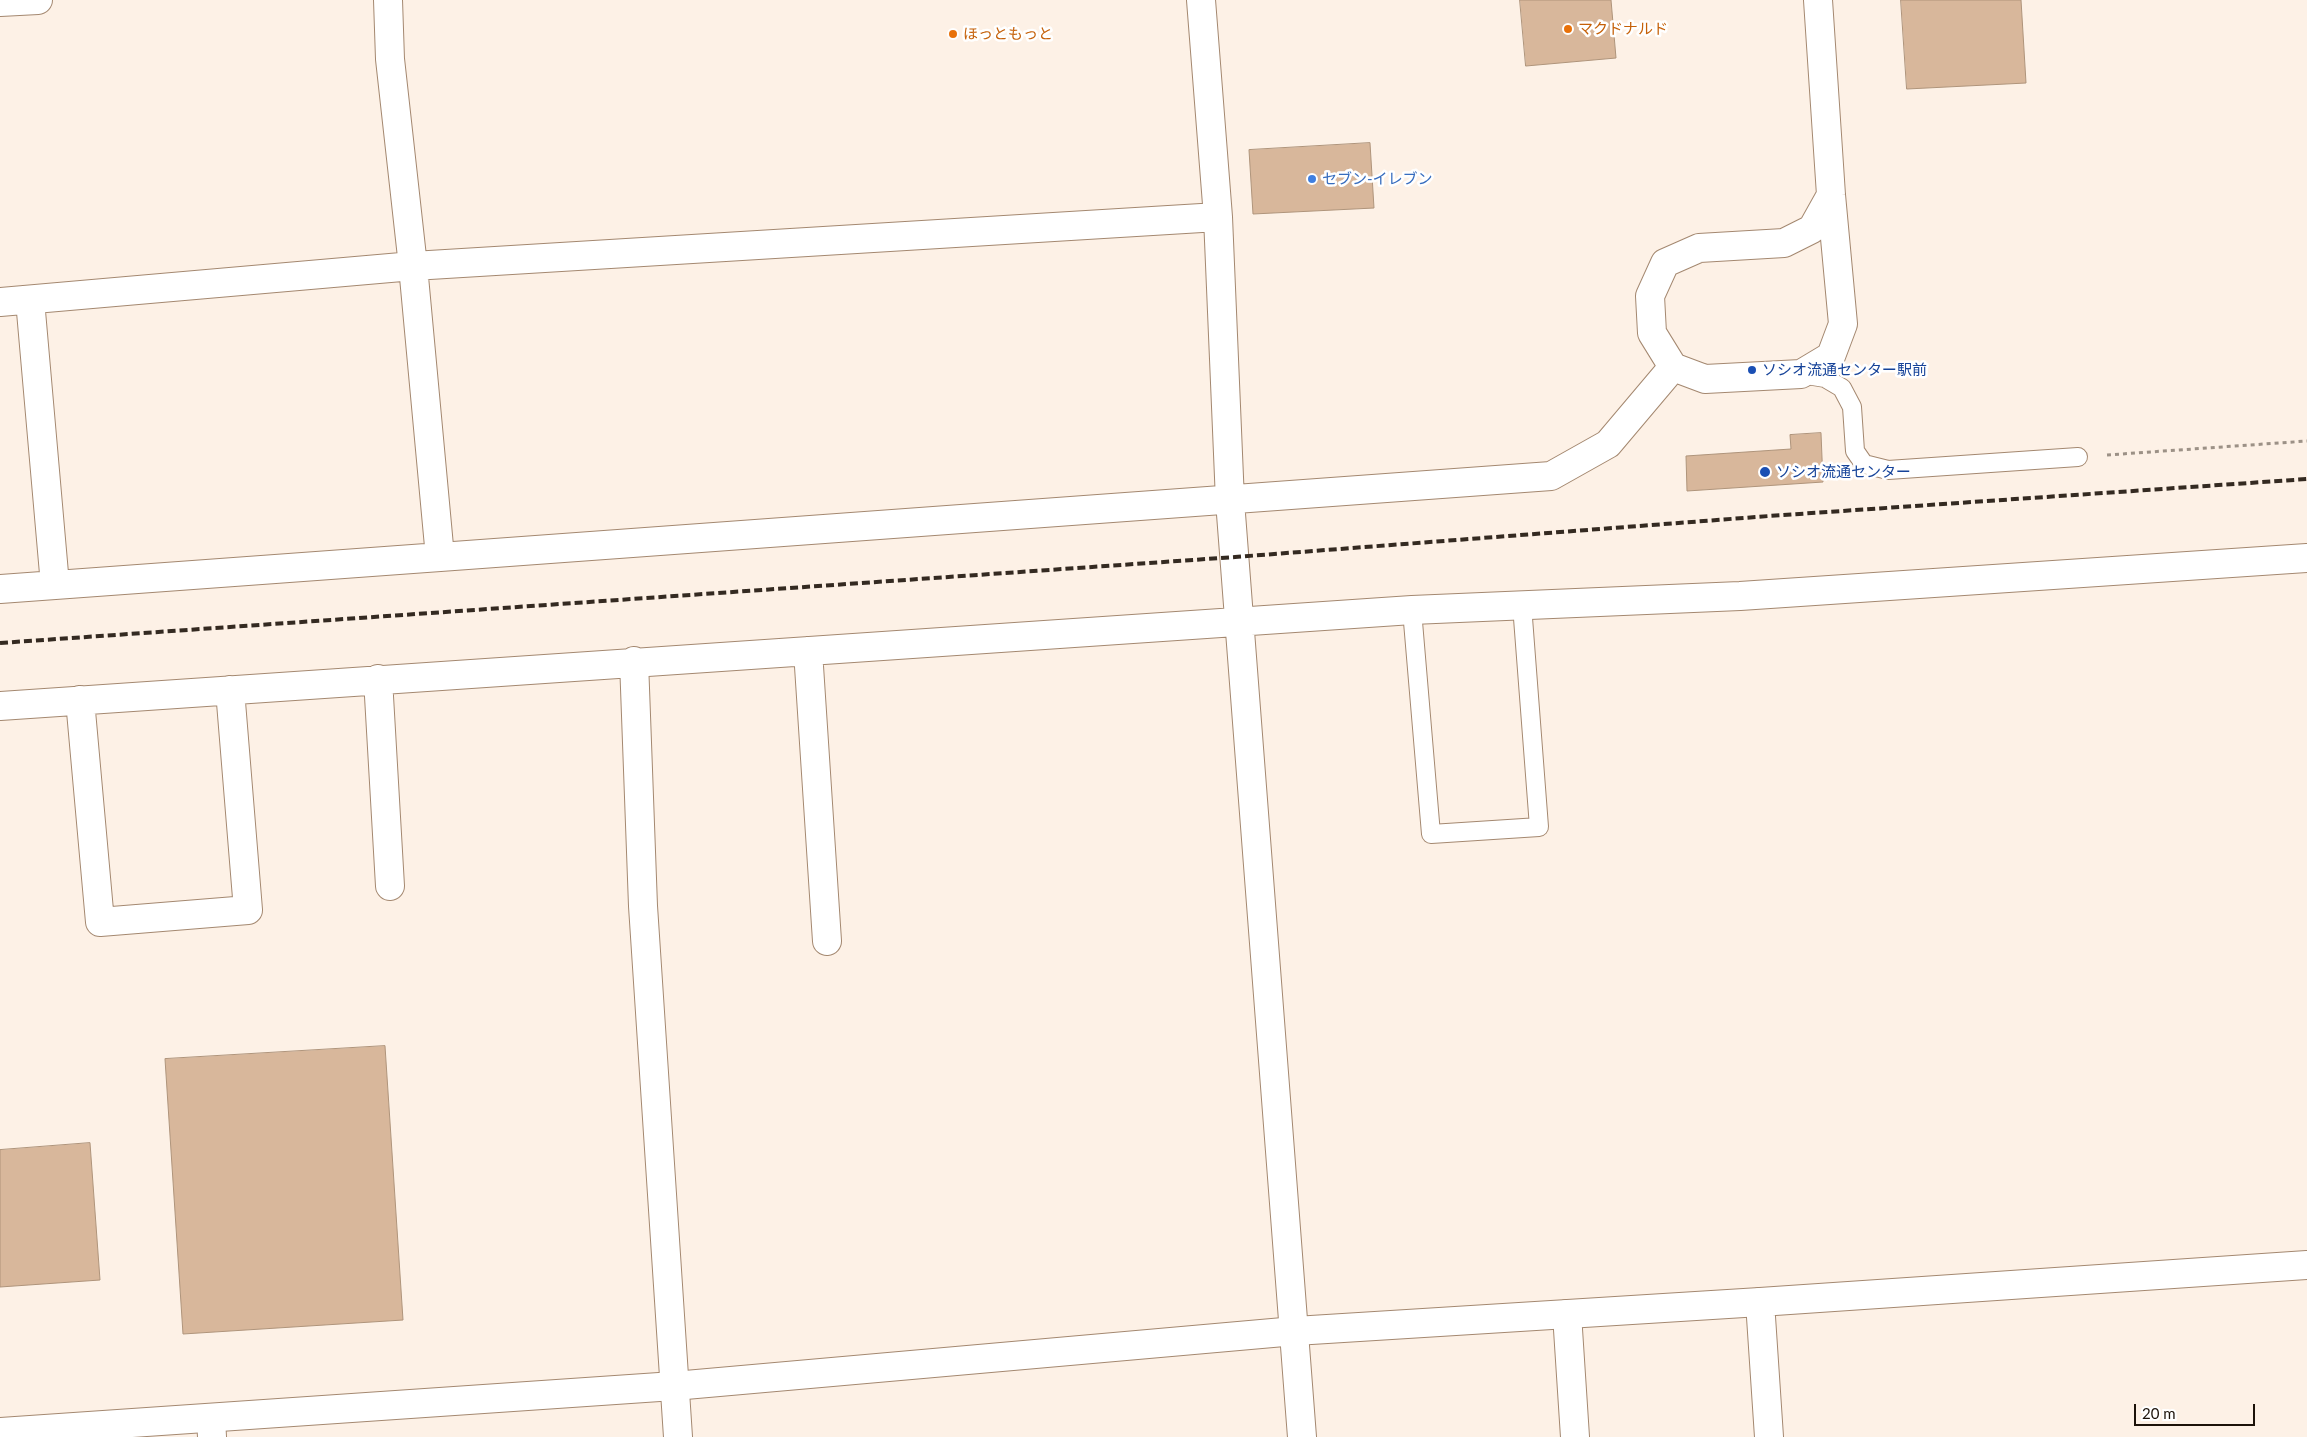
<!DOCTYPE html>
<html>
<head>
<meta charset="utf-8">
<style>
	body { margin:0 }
	#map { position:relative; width:2307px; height:1437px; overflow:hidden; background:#fdf1e6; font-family:Lato,sans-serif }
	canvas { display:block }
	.scale { position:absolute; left:2134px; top:1404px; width:121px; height:22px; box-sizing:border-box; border:2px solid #1c1209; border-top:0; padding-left:6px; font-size:15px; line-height:18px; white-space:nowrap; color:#1c1209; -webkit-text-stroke:4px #fff; paint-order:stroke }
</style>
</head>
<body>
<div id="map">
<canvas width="2307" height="1437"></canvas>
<div class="scale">20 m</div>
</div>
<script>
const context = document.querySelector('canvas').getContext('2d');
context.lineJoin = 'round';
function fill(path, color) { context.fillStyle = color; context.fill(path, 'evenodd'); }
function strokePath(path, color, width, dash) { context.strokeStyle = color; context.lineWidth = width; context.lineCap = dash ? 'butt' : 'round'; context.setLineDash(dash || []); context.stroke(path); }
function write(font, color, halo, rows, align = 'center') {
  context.font = font + ' Lato,"Noto Sans JP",sans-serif'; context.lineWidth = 5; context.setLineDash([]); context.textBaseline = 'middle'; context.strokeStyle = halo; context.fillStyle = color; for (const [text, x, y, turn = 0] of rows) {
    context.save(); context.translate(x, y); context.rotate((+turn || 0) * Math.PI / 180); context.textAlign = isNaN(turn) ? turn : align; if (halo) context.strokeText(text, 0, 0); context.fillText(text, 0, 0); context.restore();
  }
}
const building = new Path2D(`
	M1520 0H1611L1616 58 1526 66Z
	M1901 0H2021L2026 83 1907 89Z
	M1370 143 1374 208 1253 214 1249 150Z
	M1821 433 1823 482 1687 491 1686 456 1791 449 1790 435Z
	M385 1046 403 1320 183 1334 165 1059Z
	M90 1143 100 1280 0 1287V1150Z`);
fill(building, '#d8b79b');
strokePath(building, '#af947b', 1);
const service = new Path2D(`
	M1801 374 1825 378 1842 388 1852 407 1855 451 1864 464 1888 470 2078 457
	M1412 610 1431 834 1539 827 1522 605`);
const minor = new Path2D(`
	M388 0 390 59 413 266 440 557 1551 476 1608 444 1673 367
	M1201 0 1218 217 1230 501 1302 1437
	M1818 0 1831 195 1843 324 1831 356 1801 374 1705 379 1673 367 1652 333 1650 296 1665 263 1699 248 1784 243 1812 229 1831 195
	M30 300 55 585
	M0 302 413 266 1218 217
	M0 589 440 557
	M808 651 827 941
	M634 661 643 906 678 1437
	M378 679 390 886
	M80 700 100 922 248 910 230 690
	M0 706 1412 610 1740 596 2307 558
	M1567 1314 1575 1437
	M211 1418 212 1437
	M1769 1437 1760 1302 2307 1265`);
const tertiary = new Path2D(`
	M0 1432 674 1386 1295 1331 1760 1302`);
const secondary = new Path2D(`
	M0 2 38 0`);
strokePath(service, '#a48870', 20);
strokePath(minor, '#a48870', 30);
strokePath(tertiary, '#a48870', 30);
strokePath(secondary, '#a48870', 30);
strokePath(new Path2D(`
	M2107 455 2307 441`), '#9c9186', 3, [4, 4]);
strokePath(service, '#fff', 18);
strokePath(minor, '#fff', 28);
strokePath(tertiary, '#fff', 28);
strokePath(secondary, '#fff', 28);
strokePath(new Path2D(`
	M0 643 1235 557 1769 516 2307 479`), '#342a21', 4, [8, 4]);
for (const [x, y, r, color] of [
	[1568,29,5,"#e8710a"],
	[953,34,5,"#e8710a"],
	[1312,179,5,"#3f7fe0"],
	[1752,370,5,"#1a4fb4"],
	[1765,472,6,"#1a4fb4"]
]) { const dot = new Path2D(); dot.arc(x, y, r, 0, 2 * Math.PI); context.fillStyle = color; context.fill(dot); strokePath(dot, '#fff', 2); }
write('15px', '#c56008', '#fff', [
	["マクドナルド",1578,29],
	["ほっともっと",963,34]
], 'left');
write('15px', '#366cbe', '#fff', [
	["セブン-イレブン",1322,179]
], 'left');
write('15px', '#164399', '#fff', [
	["ソシオ流通センター駅前",1762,370],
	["ソシオ流通センター",1776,472]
], 'left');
</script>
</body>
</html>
